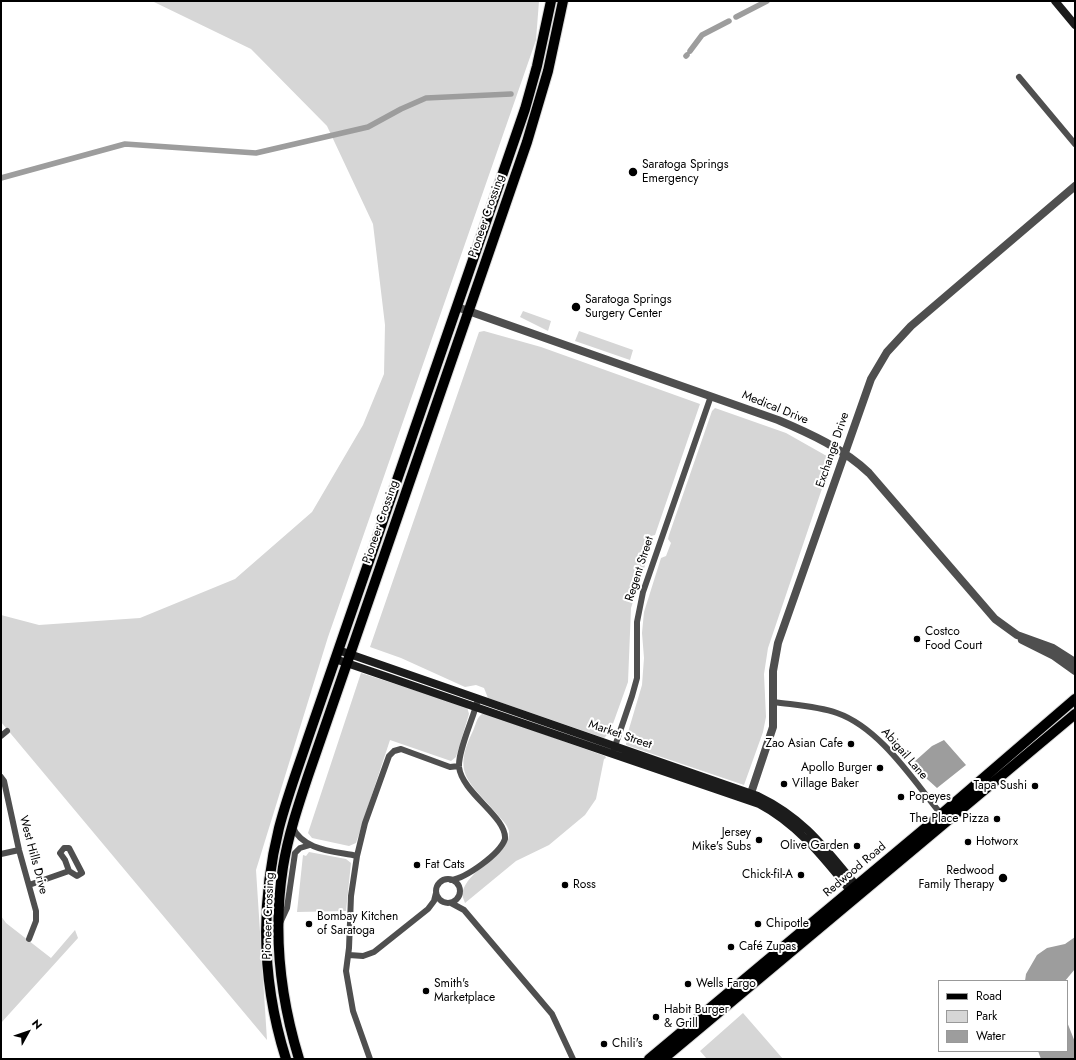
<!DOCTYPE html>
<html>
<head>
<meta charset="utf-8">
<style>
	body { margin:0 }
	#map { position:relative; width:1076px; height:1060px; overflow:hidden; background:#fff; font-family:Jost,sans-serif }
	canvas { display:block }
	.frame { position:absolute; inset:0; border:2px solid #000; pointer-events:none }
	.legend { position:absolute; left:938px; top:980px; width:130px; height:72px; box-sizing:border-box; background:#fff; border:1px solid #999; margin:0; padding:5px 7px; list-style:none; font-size:12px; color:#000 }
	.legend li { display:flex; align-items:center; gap:8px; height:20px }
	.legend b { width:20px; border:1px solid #999 }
	.north { position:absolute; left:8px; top:1012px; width:40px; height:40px; -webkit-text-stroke:3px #fff; paint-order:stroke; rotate:50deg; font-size:11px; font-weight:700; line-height:16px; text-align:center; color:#000 }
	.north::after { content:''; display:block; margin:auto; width:14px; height:18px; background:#000; clip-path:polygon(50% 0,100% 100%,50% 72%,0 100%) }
</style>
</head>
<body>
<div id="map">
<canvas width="1076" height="1060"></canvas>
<div class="frame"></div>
<ul class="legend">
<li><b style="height:5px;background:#000"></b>Road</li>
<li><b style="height:11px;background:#d6d6d6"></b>Park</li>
<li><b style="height:11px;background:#9d9d9d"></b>Water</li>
</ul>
<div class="north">N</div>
</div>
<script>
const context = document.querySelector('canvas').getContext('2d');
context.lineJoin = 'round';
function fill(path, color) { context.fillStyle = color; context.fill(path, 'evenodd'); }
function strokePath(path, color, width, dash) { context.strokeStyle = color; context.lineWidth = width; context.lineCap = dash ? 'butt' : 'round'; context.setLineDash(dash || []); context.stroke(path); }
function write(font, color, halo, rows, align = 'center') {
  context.font = font + ' Jost,sans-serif'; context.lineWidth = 4; context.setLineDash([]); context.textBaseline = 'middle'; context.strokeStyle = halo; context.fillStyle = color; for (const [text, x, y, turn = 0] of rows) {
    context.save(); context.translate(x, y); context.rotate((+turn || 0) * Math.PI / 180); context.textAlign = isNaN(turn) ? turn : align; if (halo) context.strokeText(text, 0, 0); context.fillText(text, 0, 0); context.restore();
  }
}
fill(new Path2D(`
	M142 1H539L536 40 328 637 256 870 267 1040 1 722V615L39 625 140 618 235 579 312 512 363 425 384 374 385 325 373 224 327 126 251 49 154 2Z
	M523 311 551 321 548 331 520 317Z
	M484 331 541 347 700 404 655 535 651 536 646 549 649 553 631 608 628 682 610 732 604 738 488 698 484 688 476 685 465 687 401 658 370 647 479 332Z
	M579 331 633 350 630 360 575 341Z
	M715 408 786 433 832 459 768 648 764 674 766 717 763 732 744 785 626 745V739L642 685 644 658 642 633 644 612 661 558 666 556 671 543 668 539 669 535 712 411Z
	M361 673 467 707 469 714 456 757 451 761 390 740 356 843 349 846 312 838 308 833Z
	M484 713 605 756 606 758 604 759 596 799 585 815 549 845 516 861 465 903 462 895C465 869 513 853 509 831 507 824 501 819 497 814 470 782 452 775 472 733 476 726 476 716 484 713Z
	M309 852 346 859 351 863 346 911 297 912 303 855 306 856Z
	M1 916 6 923 51 958 75 930 78 938 1 1023Z
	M743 1013 783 1059H707L700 1051Z`), '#d6d6d6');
fill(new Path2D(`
	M944 740 966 765 937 788 917 770 914 762 932 746Z
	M1075 937V969L1065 981H1025L1026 974 1037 955 1047 948 1065 944Z
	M1067 1022 1075 1042V1059H1041L1038 1051H1067Z`), '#9d9d9d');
strokePath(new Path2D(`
	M736 17 767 1
	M690 51 702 35 729 21
	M686 56 687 55
	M1 178 125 144 256 153 368 127 401 109 426 98 511 94`), '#9d9d9d', 5.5);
const primary = new Path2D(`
	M649 1059 924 829 1075 699
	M663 1059 1075 714`);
const trunk = new Path2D(`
	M286 1059C262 983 260 905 279 828 287 797 298 768 308 738L525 109 537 66 551 1
	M299 1059C280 997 273 931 283 867 288 836 298 806 308 776L527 142 548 71 563 1`);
strokePath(primary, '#dbdbdb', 12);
strokePath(trunk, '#dbdbdb', 12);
strokePath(new Path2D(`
	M1019 77 1075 144
	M774 702C795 705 817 706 837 713 880 728 913 780 941 814
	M1 736 7 731
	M614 749 632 696 637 678V622L643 592 711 396
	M1 777 4 781 19 850 36 911V921L29 939
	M292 826C303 851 334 851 357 856
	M1 854 19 850
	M436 891a12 12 0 1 1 24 0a12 12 0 1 1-24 0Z
	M451 880C466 878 500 854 505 839 507 817 462 793 459 767 458 750 474 717 478 699
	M29 885 69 871 77 876 82 873 69 848H64L60 853 65 860 69 871
	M451 903 464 910 552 1014 573 1059
	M280 923 287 908 295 853 300 848 310 845
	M349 955 363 956 374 952 428 909 434 901 436 893
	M370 1059 353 1011 346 971 349 948 351 896 357 856 365 823 389 756 394 751 401 749 450 767 459 766`), '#4f4f4f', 6);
strokePath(new Path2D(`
	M457 307 778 420C809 433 844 449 869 473L995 619 1017 635 1053 648 1075 662
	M1022 640 1054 656 1075 671
	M749 799 773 727V671L778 643 871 379 887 352 911 326 1075 186`), '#4f4f4f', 8);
strokePath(new Path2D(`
	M1055 1 1075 25
	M338 650 758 796C806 819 827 851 860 890
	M335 659 759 804C799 825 825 860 853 894`), '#1c1c1c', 8);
strokePath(primary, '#000', 10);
strokePath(trunk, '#000', 10);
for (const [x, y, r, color] of [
	[633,172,5,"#000"],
	[576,307,5,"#000"],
	[917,639,4,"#000"],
	[851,744,4,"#000"],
	[880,768,4,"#000"],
	[784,784,4,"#000"],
	[1035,786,4,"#000"],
	[901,797,4,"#000"],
	[997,819,4,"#000"],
	[759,840,4,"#000"],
	[968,842,4,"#000"],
	[857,846,4,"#000"],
	[417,865,4,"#000"],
	[801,875,4,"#000"],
	[1003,878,5,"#000"],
	[565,885,4,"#000"],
	[309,924,4,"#000"],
	[758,924,4,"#000"],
	[731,947,4,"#000"],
	[688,984,4,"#000"],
	[426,991,4,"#000"],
	[656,1017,4,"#000"],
	[604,1044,4,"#000"]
]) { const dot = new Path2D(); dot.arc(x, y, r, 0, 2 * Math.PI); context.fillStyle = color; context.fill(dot); strokePath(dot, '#fff', 1.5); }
write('12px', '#000', '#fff', [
	["Saratoga Springs",642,165],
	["Emergency",642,179],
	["Saratoga Springs",585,300],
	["Surgery Center",585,314],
	["Costco",925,632],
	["Food Court",925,646],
	["Zao Asian Cafe",843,744,"right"],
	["Apollo Burger",872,768,"right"],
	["Village Baker",792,784],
	["Tapa Sushi",1027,786,"right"],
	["Popeyes",909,797],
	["The Place Pizza",989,819,"right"],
	["Jersey",751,833,"right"],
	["Mike's Subs",751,847,"right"],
	["Hotworx",976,842],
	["Olive Garden",849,846,"right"],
	["Fat Cats",425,865],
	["Redwood",994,871,"right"],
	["Family Therapy",994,885,"right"],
	["Chick-fil-A",793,875,"right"],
	["Ross",573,885],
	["Bombay Kitchen",317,917],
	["of Saratoga",317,931],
	["Chipotle",766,924],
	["Café Zupas",739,947],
	["Smith's",434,984],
	["Marketplace",434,998],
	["Wells Fargo",696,984],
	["Habit Burger",664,1010],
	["& Grill",664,1024],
	["Chili's",612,1044]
], 'left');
write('12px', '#000', '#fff', [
	["Pioneer Crossing",487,216,-71],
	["Medical Drive",775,408,22],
	["Exchange Drive",833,450,-71],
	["Pioneer Crossing",381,522,-71],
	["Regent Street",640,569,-72],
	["Market Street",620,735,19],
	["Abigail Lane",904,754,49],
	["West Hills Drive",33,855,75],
	["Redwood Road",855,870,-40],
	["Pioneer Crossing",269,916,-88]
]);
</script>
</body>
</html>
